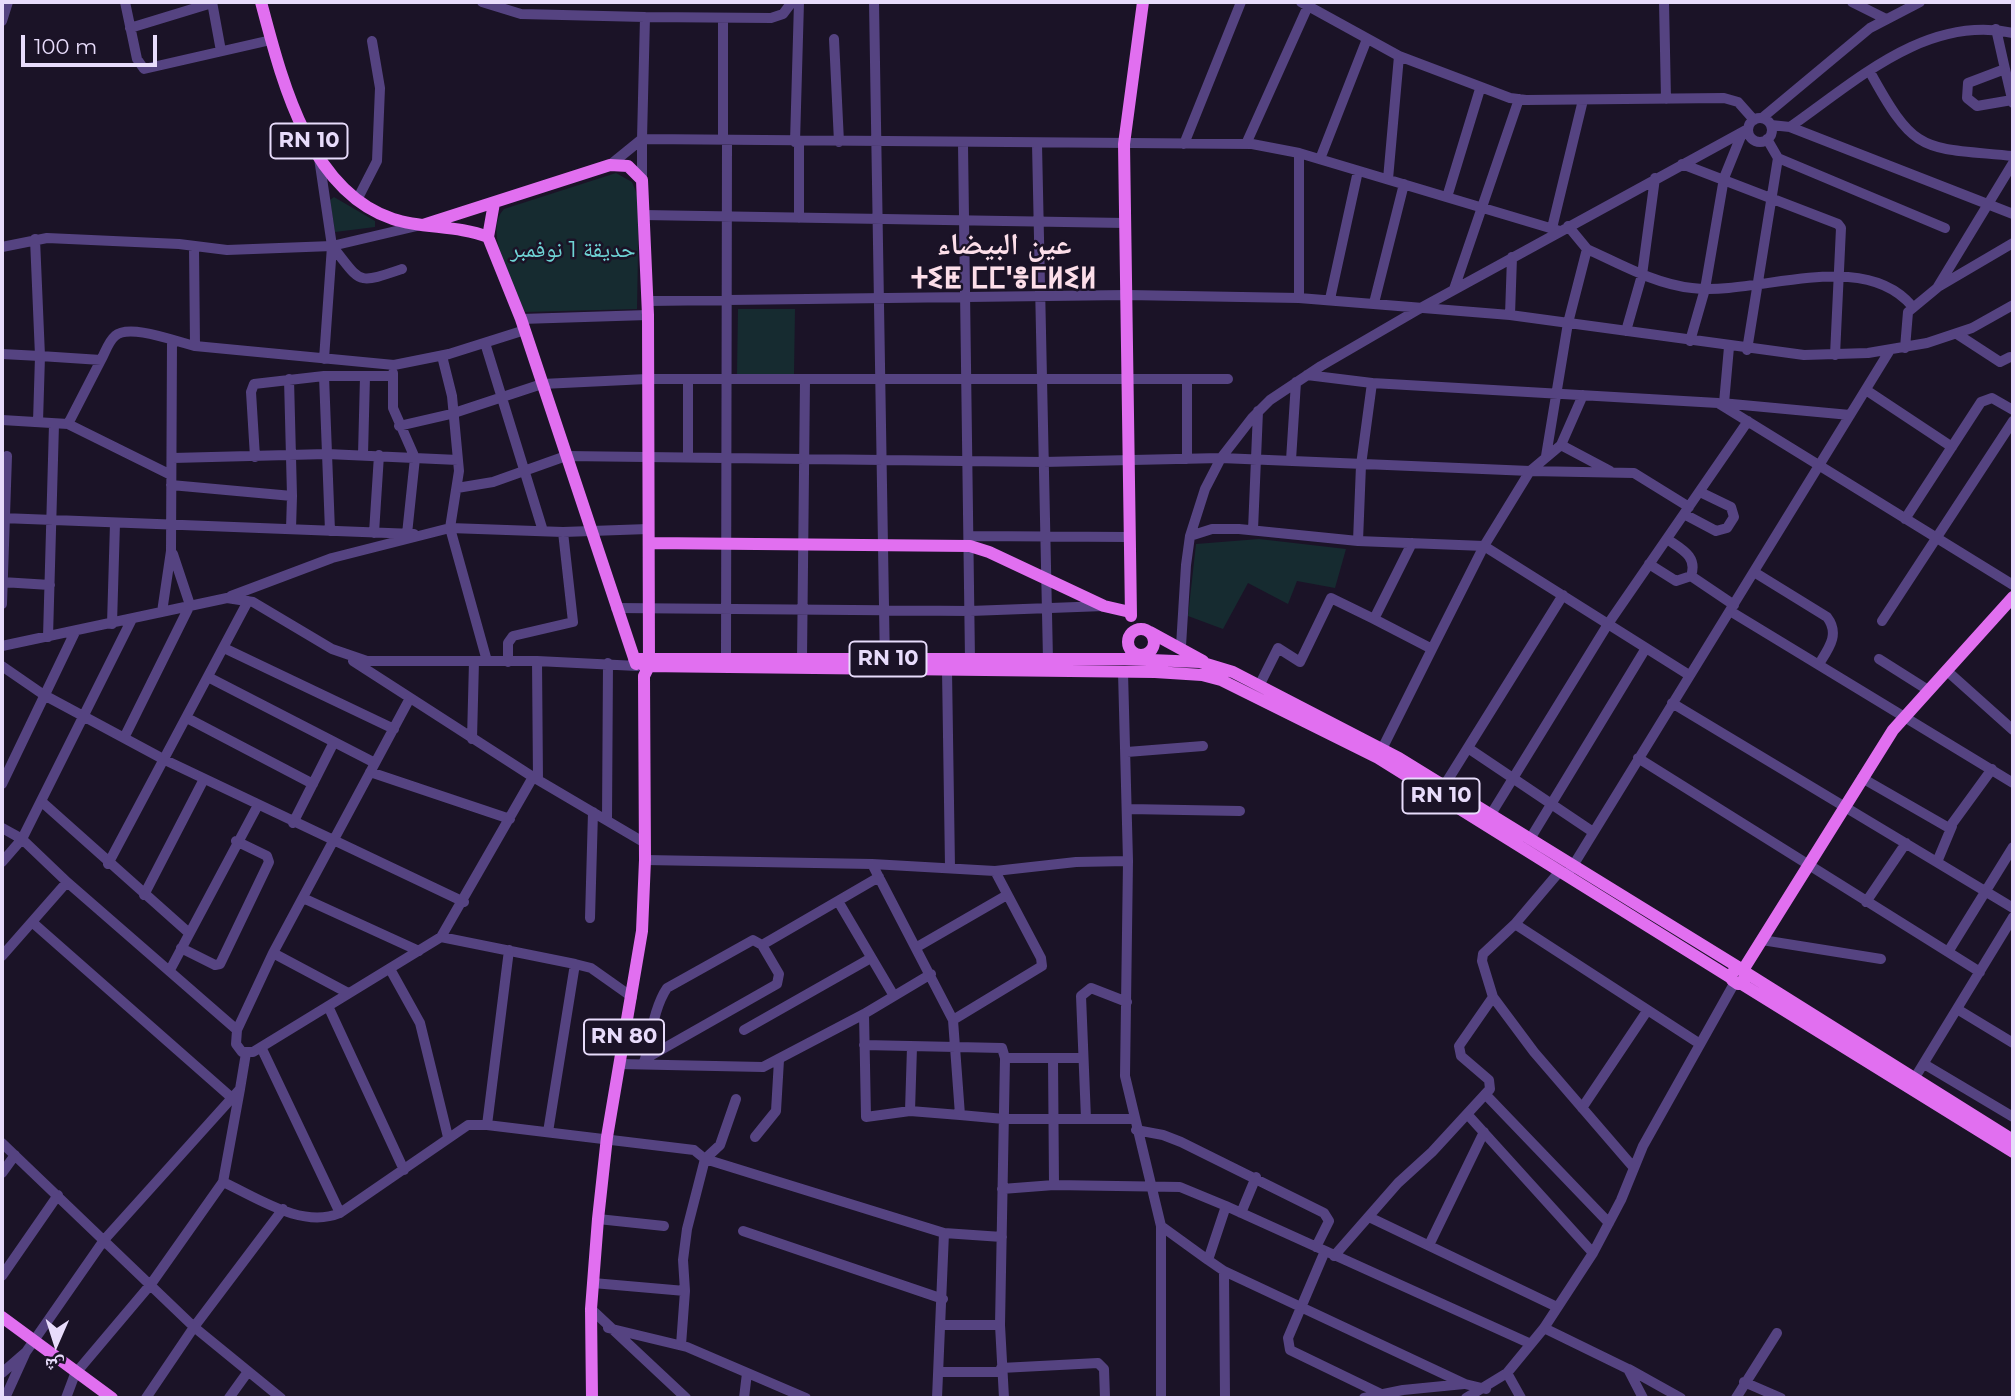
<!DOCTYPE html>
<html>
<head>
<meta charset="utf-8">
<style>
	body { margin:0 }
	#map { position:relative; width:2015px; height:1400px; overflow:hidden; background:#1b1327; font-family:Montserrat,"Noto Naskh Arabic",sans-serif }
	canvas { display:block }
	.frame { position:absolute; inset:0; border:4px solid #e8dcfb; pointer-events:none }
	.north { position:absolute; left:21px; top:1309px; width:70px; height:70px; -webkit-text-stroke:5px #1b1327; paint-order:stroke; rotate:183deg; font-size:19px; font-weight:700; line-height:28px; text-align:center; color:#e8dcfb }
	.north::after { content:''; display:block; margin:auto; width:24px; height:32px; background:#e8dcfb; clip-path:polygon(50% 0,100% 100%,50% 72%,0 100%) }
	.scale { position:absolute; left:21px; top:35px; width:136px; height:32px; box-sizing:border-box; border:4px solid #e8dcfb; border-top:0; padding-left:9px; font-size:21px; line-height:24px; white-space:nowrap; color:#e8dcfb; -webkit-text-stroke:5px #1b1327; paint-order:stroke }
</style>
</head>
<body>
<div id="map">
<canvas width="2015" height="1400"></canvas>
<div class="frame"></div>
<div class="north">ش</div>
<div class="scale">100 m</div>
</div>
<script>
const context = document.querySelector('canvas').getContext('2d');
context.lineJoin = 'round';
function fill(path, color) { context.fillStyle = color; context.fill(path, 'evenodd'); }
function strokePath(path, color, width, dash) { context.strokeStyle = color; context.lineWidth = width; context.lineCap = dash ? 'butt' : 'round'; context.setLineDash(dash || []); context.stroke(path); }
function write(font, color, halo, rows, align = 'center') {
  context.font = font + ' Montserrat,"Noto Naskh Arabic","Noto Sans Tifinagh",sans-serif'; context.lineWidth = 5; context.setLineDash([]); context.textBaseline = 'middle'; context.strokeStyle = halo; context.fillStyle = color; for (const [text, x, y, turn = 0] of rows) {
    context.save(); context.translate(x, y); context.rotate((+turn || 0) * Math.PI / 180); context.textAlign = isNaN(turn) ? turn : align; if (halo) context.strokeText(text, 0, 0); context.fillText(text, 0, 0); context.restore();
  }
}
fill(new Path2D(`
	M616 173 632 182 639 199 637 309 525 312C515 288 482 231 504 209Z
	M334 197 375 221V227L335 232 330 200Z
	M738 309H795L794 374H737Z
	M1259 539 1346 549 1335 588 1297 581 1288 604 1248 583 1223 629 1188 616 1196 544Z`), '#162b30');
strokePath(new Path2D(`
	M125 2 137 59 144 69 271 40
	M212 2 221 51
	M482 2 521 14 645 17
	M792 2 783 14 771 18 645 17 642 139 1252 144 1299 153 1560 231
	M874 2 885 666
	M1301 2 1399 56 1510 98 1526 100 1724 98 1738 102 1754 120
	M1664 2 1666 99
	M1852 2 1886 19
	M723 18V140
	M2 21 8 2
	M130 28 212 3
	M1996 29 2005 69 1968 83 1967 98 1977 106 2012 100
	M834 39 839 142
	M2005 69 2013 103
	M1870 72C1916 156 1922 147 2013 156
	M1762 118 1870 28 1920 2
	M1748 130a12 12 0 1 1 24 0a12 12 0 1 1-24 0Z
	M1771 125 1790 127 2013 214
	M1790 127C1856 81 1927 14 2013 33
	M1767 139 1778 158 1945 228
	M795 142 799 2
	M963 144 970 660
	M1037 144 1048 659
	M1184 144 1241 2
	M1246 144 1308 6
	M1299 153V298
	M319 158 332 246 324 359
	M1320 159 1367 39
	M1682 164 1838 224 1841 228 1835 355
	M610 165 642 139V180
	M1388 179 1399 56
	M1447 197 1480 89
	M358 198 377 161 380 88 372 41
	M643 215 1125 223
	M799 218V142
	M1568 226 1587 249
	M1552 228 1583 100
	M35 239 40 356 101 360C105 353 108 342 115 336 129 323 177 342 195 346
	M194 246 195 346 394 365 449 354 525 330
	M332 246C362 283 355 285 402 269
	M2 247 47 238 179 244 227 250 332 246 417 226
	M1938 287 2013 243
	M1454 289 1519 99
	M1330 299 1358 171
	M647 301 1127 295 1299 298 1510 315 1804 355 1868 353 1927 343 1972 328 2013 305
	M1374 303 1404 184
	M1510 315 1512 257
	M521 319 648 315
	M1626 331 1642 275 1655 178
	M1957 334 2000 362 2010 357
	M1690 341 1705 289 1724 178 1741 136
	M485 343 543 531
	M1905 348 1908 312 1937 288 2013 163
	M1747 350 1778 158
	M2 354 40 356 38 422
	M442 356 452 396 459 471 450 528 487 661
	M393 373V408L415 458 407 534
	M1307 375 1372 383 1718 403 2013 585
	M324 376 330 531
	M289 379 292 496
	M1866 390 1952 447
	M1721 403 1850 415
	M1724 403 1729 347
	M2 420 68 424 171 475
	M68 424 101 360
	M399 426 451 414 542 384 647 379H1228
	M1561 445 1610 471
	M363 455 365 376
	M688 456V380
	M1546 456 1568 323 1587 249C1620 264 1655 284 1692 288 1758 296 1862 247 1912 306
	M255 457 251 392 254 384 324 376H393
	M173 458 327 454 458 460
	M1187 459V380
	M1291 460 1296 382
	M171 485 292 496 291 529
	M457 488 493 482 566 456 1043 462 1221 458 1530 471 1561 445 1583 395
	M1684 514 1716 531 1727 528 1734 517 1731 507 1700 492
	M2 518 414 534
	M1905 519 1981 402 1992 398 2013 410
	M1253 530 1258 411
	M374 533 379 455
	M969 536 1128 537
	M1190 536 1212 529H1239L1358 541 1484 546 1689 675
	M1358 541 1361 465 1372 383
	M1412 543 1374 619 1432 649 1484 546 1530 471 1634 473 1689 507
	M1649 564 1676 581 1691 576C1698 556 1681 549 1667 539
	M1754 572 1827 617C1840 634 1829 648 1819 664
	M1691 576 1734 605
	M2 582 50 585
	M231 596 332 558 450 528 563 532 648 529
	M2 604 7 456
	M616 608 970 611 1104 606
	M1730 611 2013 783
	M162 612 171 551 172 341
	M1882 621 2013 421
	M112 624 115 523
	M48 637 54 424
	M2 646 227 598 253 602 332 649 367 661H537L637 666
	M1181 646 1186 565 1190 536 1205 489 1221 458 1252 418 1270 400 1321 366 1419 309 1748 129
	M224 648 394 729
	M726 658 727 140
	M802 659 805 380
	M1879 659 1928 690
	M353 661 533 777 645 843
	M537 661 538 780
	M508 662V643L513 636 573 622 563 532
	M2 666 44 695 165 760 464 902
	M947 670 950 867
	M1946 670 2013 730
	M1123 672 1128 861 1125 1076 1161 1226V1398
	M208 677 375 763
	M1259 686 1278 648 1300 662 1331 598 1374 619
	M410 698 273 953 237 1030 236 1044 242 1052H253L441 937 533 777
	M1672 703 2013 908
	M187 718 313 784
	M124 738 190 605 173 554
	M472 739 474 661
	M1468 748 1593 832
	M1382 749 1432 649
	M1127 752 1203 746
	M1638 758 1980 972
	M370 772 510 819
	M1862 778 1949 828 1992 769
	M2 784 75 632
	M1444 786 1563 595
	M42 802 189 933
	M1128 809 1240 811
	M1488 819 1608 624 1748 421
	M607 820 608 663
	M293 823 334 742
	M2 828 22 839 67 882 237 1030
	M1530 839 1646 648
	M645 860 872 864 995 871 1076 862 1128 861
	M2 862 22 839 132 619
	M1937 862 1952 826
	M108 864 248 601
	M872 864 953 1020 960 1115 1004 1119H1133
	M1571 869 1890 350
	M1560 871 1515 924 1700 1044
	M144 895 204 779
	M303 898 419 951
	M838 901 894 996
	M1866 902 1906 843
	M590 918 593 812
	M32 922 232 1098
	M1515 924 1483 954 1482 961 1493 997 1534 1052 1634 1168
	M441 937 575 964 548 1132
	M1762 940 1881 959
	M762 945 879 877
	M917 947 1007 895
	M181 948 215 965 220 964 269 862 267 856 236 841
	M1948 952 2013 847
	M273 953 348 993
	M2 956 67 882
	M575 964 591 968 632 997
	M390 969 420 1023 448 1137
	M170 970 258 805
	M328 1006 404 1170
	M1957 1009 2013 1043
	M864 1014 866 1117 910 1111 960 1115
	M953 1020 1042 966 1041 958 995 871
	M744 1030 871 958
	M864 1045 1002 1048 1005 1058
	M261 1047 340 1213
	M1053 1058 1054 1185 1180 1187 1226 1206
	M619 1064 763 1067 864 1014 931 974
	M643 1064 645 1059C651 1037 654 1007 667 988L753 940 762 945 779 974 777 984 645 1059
	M1924 1064 2013 1117
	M1911 1084 2013 917
	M240 1089 223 1182C258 1198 302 1229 340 1213L468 1125H487L694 1150 705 1159 944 1233 1002 1237
	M1486 1095 1609 1223
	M1582 1108 1647 1011
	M910 1111 912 1047
	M1468 1115 1593 1253
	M1086 1119 1081 996 1091 988 1127 1002
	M487 1125 509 950
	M1136 1130 1163 1135 1181 1142 1324 1213 1329 1221 1316 1247
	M755 1137 776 1111 779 1060
	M2 1143 194 1327 281 1398
	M2 1173 15 1155
	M1002 1189 1054 1185
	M1241 1213 1256 1177
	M1369 1217 1557 1307
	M598 1219 664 1226
	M1161 1226 1208 1260
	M743 1231 943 1299
	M1430 1243 1484 1132
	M1325 1251 1288 1338 1290 1350 1381 1394
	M1334 1256 1398 1183 1432 1152 1490 1089 1489 1080 1461 1056 1459 1046 1493 997
	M1224 1271 1465 1384 1486 1389
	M2 1276 58 1195
	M593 1283 685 1291
	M591 1309 686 1398
	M942 1325H1000
	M608 1328 687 1347 806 1398
	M1544 1328 1628 1369 1643 1398
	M681 1345 685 1291 683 1260 687 1229 705 1159 720 1145 736 1099
	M1001 1368 1098 1363 1104 1369 1105 1398
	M1629 1369 1681 1398
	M939 1372H1001
	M2 1373 26 1352 104 1240 240 1089 246 1053
	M1507 1373 1521 1398
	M1744 1382 1781 1398
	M5 1398 25 1354
	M66 1398 75 1374 151 1284 223 1182
	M146 1398 194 1327 283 1209
	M229 1398 247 1373
	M744 1398 747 1373
	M937 1398 944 1233
	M1004 1398 1000 1325 1005 1058H1083
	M1225 1398 1224 1271 1208 1260 1226 1206 1531 1344
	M1364 1398 1403 1390 1464 1384
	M1466 1398 1507 1373 1544 1328 1593 1253 1621 1200 1643 1146 1735 982
	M1736 1398 1777 1333`), '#554381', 10);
strokePath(new Path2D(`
	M261 2C281 77 308 191 393 219 424 229 457 225 488 237L521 319 636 664
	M423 225 610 165 628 166 642 180 648 315 649 666 644 676 645 860 642 931 607 1137 598 1219 591 1309 592 1398
	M488 237 494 203
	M650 543 970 546 989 552 1104 606 1130 612
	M1131 616 1124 144 1143 2
	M1128 642a13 13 0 1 1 26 0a13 13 0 1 1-26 0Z
	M1150 632 1203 661
	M634 659H1125L1200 662 1233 672 1399 758 1743 970 1746 978 1738 984 1732 980 1731 974 1737 969
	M644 666 1155 672 1202 675 1221 680 1378 758 1731 978
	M1743 970 1893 730 2013 597
	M1745 972 2013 1140
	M1740 983 2013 1152
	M2 1317 112 1398`), '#e16ff0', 12);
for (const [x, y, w] of [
	[309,141,77],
	[888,659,77],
	[1441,796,77],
	[624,1037,80]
]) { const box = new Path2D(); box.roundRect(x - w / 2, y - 17.5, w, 35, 5); context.fillStyle = '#1b1327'; context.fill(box); strokePath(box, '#e8dcfb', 2); }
write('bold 21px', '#e8dcfb', null, [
	["RN 10",309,141],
	["RN 10",888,659],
	["RN 10",1441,796],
	["RN 80",624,1037]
]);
write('23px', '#6fd4d5', '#1b1327', [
	["حديقة 1 نوفمبر",573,250]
]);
write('bold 30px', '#fcdee9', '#1b1327', [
	["عين البيضاء",1004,245],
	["ⵜⵉⵟ ⵎⵎ'ⴻⵎⵍⵉⵍ",1004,279]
]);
</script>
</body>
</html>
